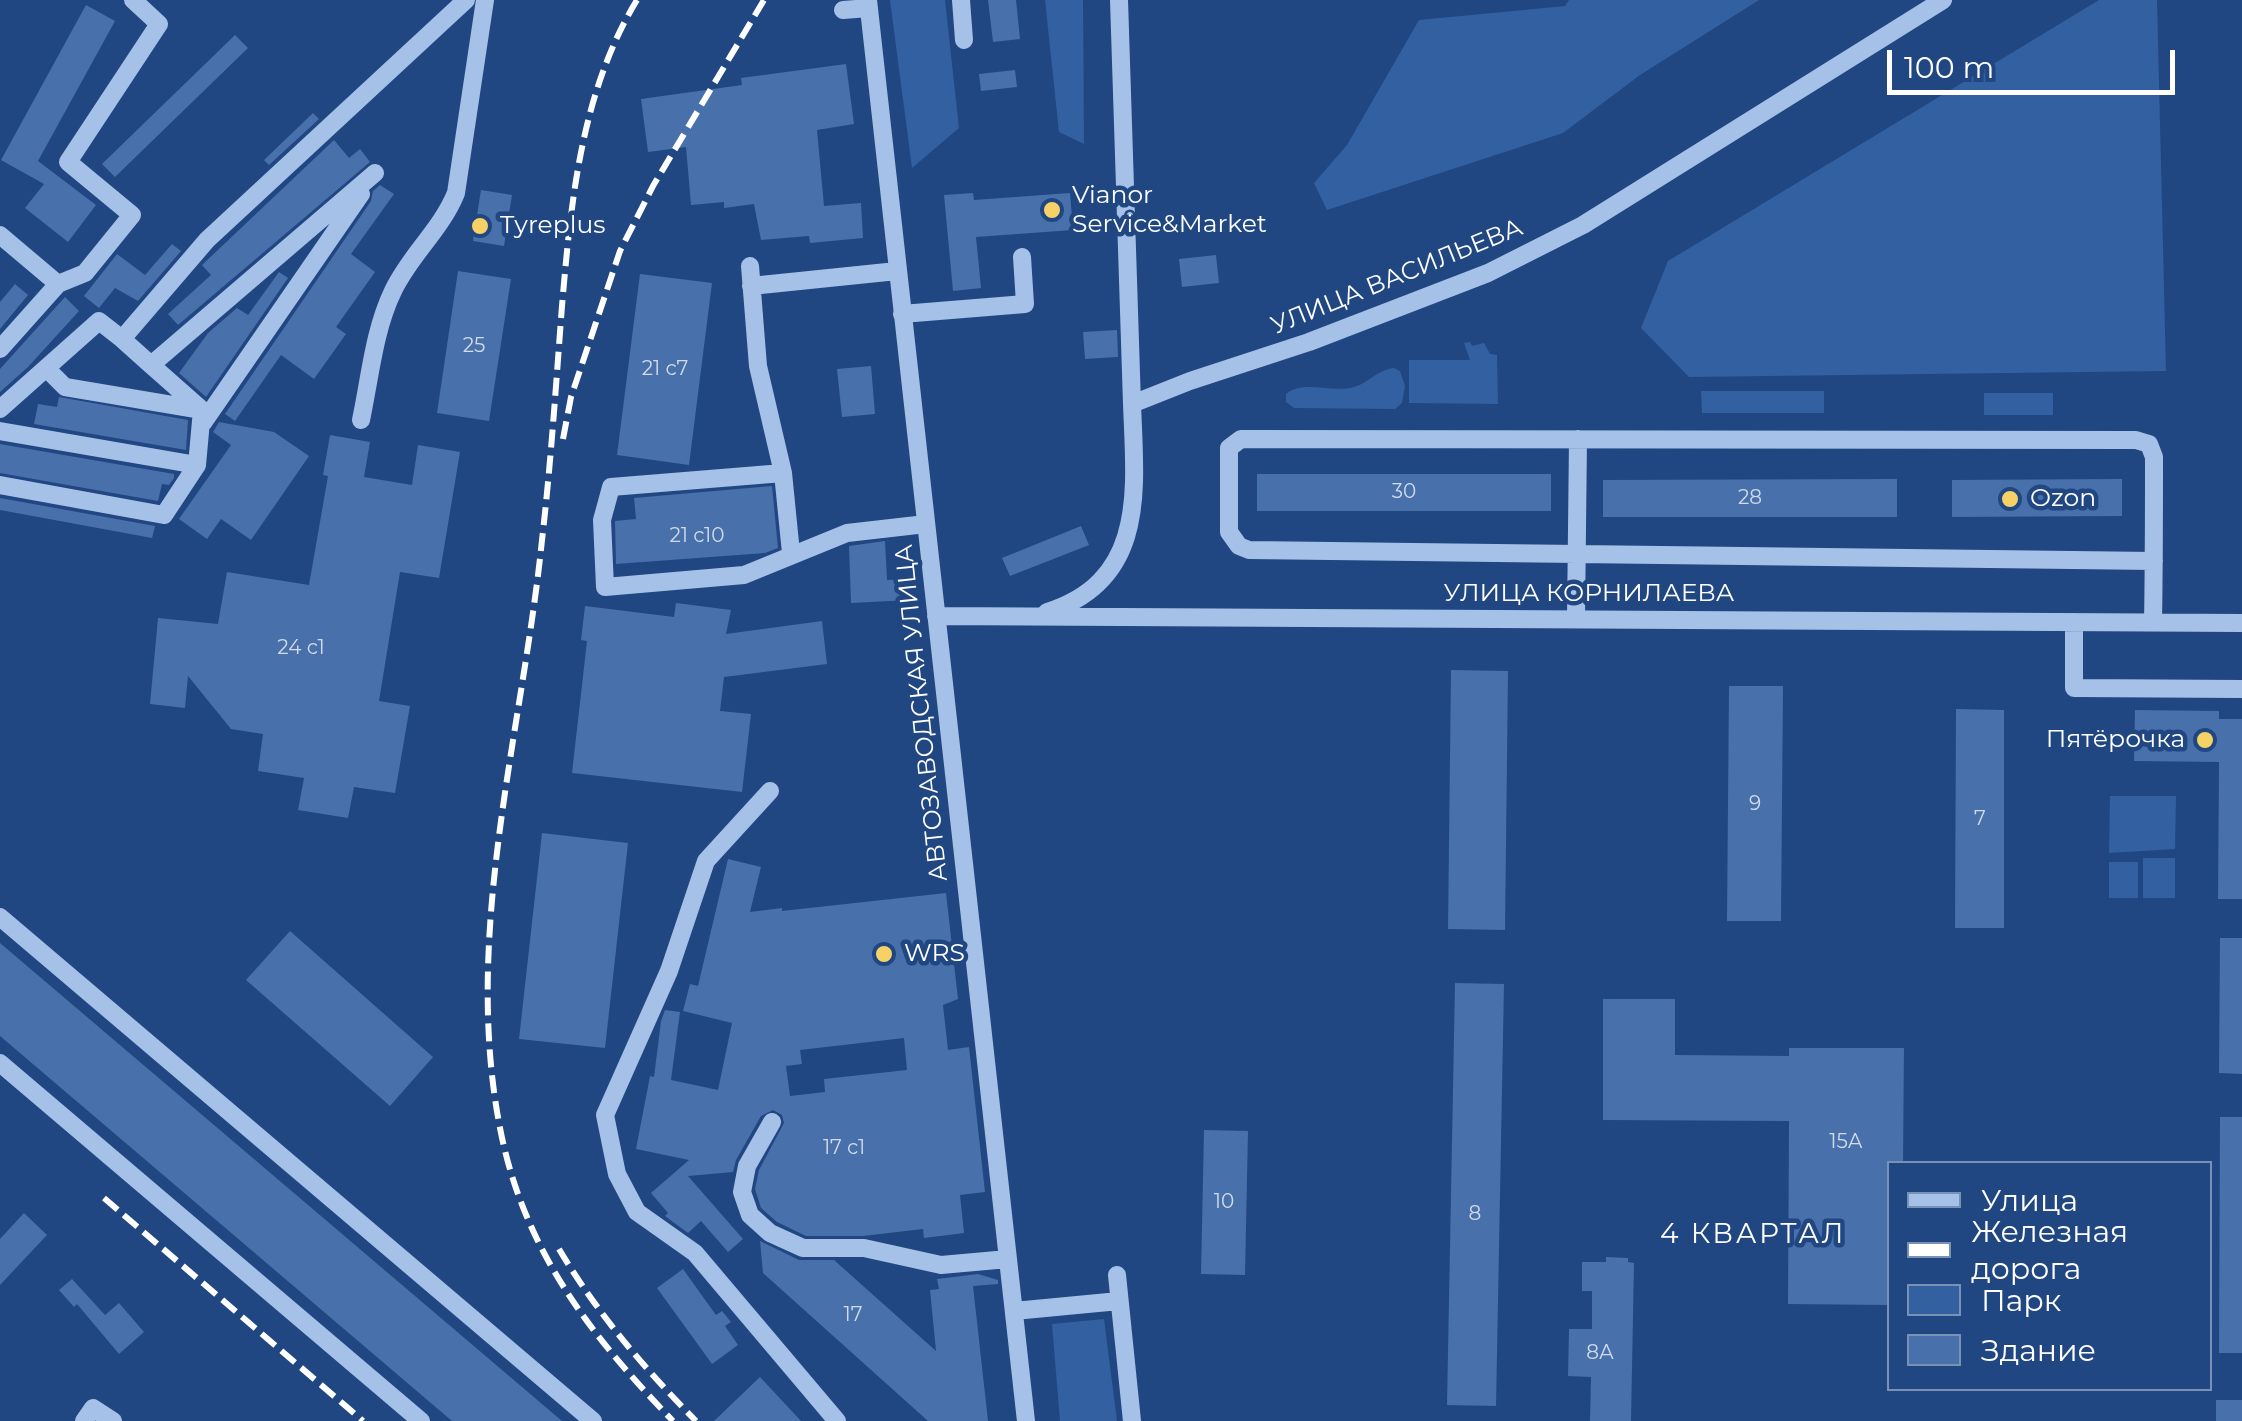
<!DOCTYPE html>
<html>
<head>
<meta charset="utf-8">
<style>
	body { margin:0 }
	#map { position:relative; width:2242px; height:1421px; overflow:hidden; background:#204782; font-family:Montserrat,sans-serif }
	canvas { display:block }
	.legend { position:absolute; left:1887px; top:1161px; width:325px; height:230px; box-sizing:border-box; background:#204782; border:2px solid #7991b4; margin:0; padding:12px 18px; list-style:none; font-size:30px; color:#fff }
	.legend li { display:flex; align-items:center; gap:20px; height:50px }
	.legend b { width:50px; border:2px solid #7991b4 }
	.scale { position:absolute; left:1887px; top:50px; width:288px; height:45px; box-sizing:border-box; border:5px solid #fff; border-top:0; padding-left:12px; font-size:30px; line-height:35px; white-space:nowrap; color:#fff; -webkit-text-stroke:8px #204782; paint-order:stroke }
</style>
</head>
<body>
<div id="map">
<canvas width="2242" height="1421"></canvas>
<ul class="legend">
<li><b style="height:12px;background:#a6c1e8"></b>Улица</li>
<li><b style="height:12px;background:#fff"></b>Железная дорога</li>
<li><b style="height:28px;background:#3360a0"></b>Парк</li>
<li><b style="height:28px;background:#4870ab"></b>Здание</li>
</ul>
<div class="scale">100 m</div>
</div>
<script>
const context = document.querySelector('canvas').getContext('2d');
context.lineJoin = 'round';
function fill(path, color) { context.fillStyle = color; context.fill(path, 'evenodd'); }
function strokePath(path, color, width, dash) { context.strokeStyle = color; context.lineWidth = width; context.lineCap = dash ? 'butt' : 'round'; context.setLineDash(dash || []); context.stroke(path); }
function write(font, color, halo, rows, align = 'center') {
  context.font = font + ' Montserrat,sans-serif'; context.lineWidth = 9; context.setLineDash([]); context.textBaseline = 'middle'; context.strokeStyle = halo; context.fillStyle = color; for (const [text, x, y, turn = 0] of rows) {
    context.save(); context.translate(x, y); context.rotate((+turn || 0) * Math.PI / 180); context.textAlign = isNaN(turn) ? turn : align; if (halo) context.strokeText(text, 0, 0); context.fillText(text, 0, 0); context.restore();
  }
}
fill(new Path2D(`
	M890 0H945L959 128 912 168Z
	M1045 0H1083L1084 144 1059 132Z
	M1569 0H1759L1640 75 1563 133 1327 210 1314 183 1347 145 1419 20 1565 6Z
	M2099 0H2157L2166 371 1689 377 1641 328 1668 261Z
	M1470 342 1472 346 1484 343 1490 354 1497 355 1498 404 1409 403V360H1470L1464 343Z
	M1394 368 1400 371 1405 386 1402 403 1395 409 1294 408 1286 402V394C1303 380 1330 392 1350 388 1367 385 1376 370 1394 368Z
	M1701 391H1824V413H1702Z
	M1984 393H2053V415H1984Z
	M2110 796H2176L2175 849 2109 853Z
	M2143 858H2175V898H2143Z
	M2109 862H2138V898H2109Z
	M1104 1319 1117 1421H1060L1052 1324Z`), '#3360a0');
fill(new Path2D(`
	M988 0H1016L1020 39 993 42Z
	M86 5 115 21 38 161 96 205 68 242 25 208 44 184 1 160Z
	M235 35 248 48 115 177 102 164Z
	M846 64 854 124 817 130 824 206 861 203 863 238 810 243 809 236 761 240 754 204 724 208V202L691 205 686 147 648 152 641 99 742 85 741 78Z
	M1015 70 1017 87 981 91 979 74Z
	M313 113 319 119 269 165 264 160Z
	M334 140 349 158 360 149 370 162 178 325 168 314 211 275 202 265Z
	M380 185 394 194 351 254 375 272 336 327 346 334 314 379 281 355 235 421 225 414 371 201 373 191Z
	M481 190 512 195 504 246 473 241Z
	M973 193 974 200 1070 193 1073 230 976 237 981 288 953 291 944 195Z
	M172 244 181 251 138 301 115 288 99 308 84 296 117 254 145 275Z
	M1216 255 1219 283 1182 287 1179 259Z
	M458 271 511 279 489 421 437 413Z
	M279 272 288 278 206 397 179 373 208 333 237 308 248 315Z
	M640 274 712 283 689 465 617 455Z
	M15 284 28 295 0 329V302Z
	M65 297 79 311 28 367 0 392V369Z
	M1117 330 1118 357 1085 359 1083 332Z
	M871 366 875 414 842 417 837 369Z
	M59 397 188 420 186 450 34 424 38 404 57 407Z
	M219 422 274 432 309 456 251 540 221 519 207 539 179 519 231 445 213 432Z
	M330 435 370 442 364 477 412 485 418 445 460 452 439 578 400 572 379 701 410 706 395 793 354 787 348 818 298 810 304 778 258 771 263 734 231 729 188 676 185 708 150 704 158 618 218 624 227 572 309 585 328 476 323 475Z
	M0 444 174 474V478L169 485 162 484 158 501 0 473Z
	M1257 474H1551V511H1257Z
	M1897 479V517H1603V480Z
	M2122 479V516L1952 517V480Z
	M772 486 778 548 765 553 616 564 615 521 636 519 634 498Z
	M0 498 155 526 152 538 0 510Z
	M1081 526 1089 545 1010 576 1002 558Z
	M885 541 887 580 908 579 909 600 851 603 849 546Z
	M676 603 731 610 726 634 822 621 827 664 724 677 720 711 751 714 742 792 572 773 587 641 581 640 585 606 674 617Z
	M1451 670 1508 671 1505 930 1448 929Z
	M1729 686H1783L1781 921H1727Z
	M1956 709 2004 710V928H1955Z
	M2135 710 2219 711V719H2242V899H2218L2219 762 2134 761Z
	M542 833 628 843 605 1048 519 1039Z
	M728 859 761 867 750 912 782 908V911L946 893 958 999 943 1005 948 1050 969 1047 985 1192 960 1195 964 1233 924 1238 923 1229 863 1236H806L777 1222 761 1208 755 1189 759 1170 784 1123 782 1115 773 1110 761 1116 736 1160 733 1172 688 1176 743 1239 728 1252 701 1221 688 1233 665 1216 668 1213 651 1193 689 1160 636 1149 650 1076 654 1077 661 1021 665 1010 680 1012 671 1080 718 1090 732 1023 683 1011 690 984 698 986ZM904 1038 907 1070 824 1079 825 1092 790 1096 786 1066 802 1064 800 1050Z
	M290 931 433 1057 390 1106 246 980Z
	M2220 938H2242V1074L2219 1073Z
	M0 943 562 1421H452L0 1036Z
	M1455 983 1504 984 1496 1406 1447 1405Z
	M1603 999H1675V1055L1789 1056V1048H1904L1903 1164H1890V1305L1788 1304 1789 1121 1603 1120Z
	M2220 1117H2242V1353H2219Z
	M1204 1130 1248 1131 1245 1275 1201 1274Z
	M24 1213 47 1235 0 1285V1239Z
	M760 1241 799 1260H834L936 1351 930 1290 939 1289 937 1279 978 1274 998 1280V1284L973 1286 988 1421H928L763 1273Z
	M1606 1257 1628 1258V1262L1634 1263 1631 1421H1590L1591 1377 1568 1376 1569 1329H1592V1291H1582V1262H1606Z
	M683 1269 716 1315 722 1311 731 1322 725 1326 738 1345 712 1364 657 1288Z
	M72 1279 105 1315 119 1303 144 1332 119 1354 77 1304 74 1307 59 1290Z
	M760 1377 801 1421H714Z
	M2216 1400H2242V1421H2216Z`), '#4870ab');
strokePath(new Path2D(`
	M868 0 1026 1421
	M961 0 964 40
	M1119 0 1132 404
	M843 10 869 8
	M0 235 58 284
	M750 266 758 366 783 473 791 553
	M751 286 897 271
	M902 314 1025 304 1022 257
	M122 339 151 365 375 173
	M0 349 58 284 85 273 132 215 68 162 159 24 133 0
	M46 368 65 387 202 410
	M0 409 99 321 122 339 207 240 466 0
	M361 420C370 378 374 330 393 291 410 255 441 230 456 193L485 0
	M203 423 361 194
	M0 431 197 465
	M783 473 611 487 602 520 605 587 744 575 847 533 926 524
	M0 485 164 515 197 465 202 410 151 365
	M1047 612C1148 580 1135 488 1132 404L1190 381 1309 342 1488 273 1583 225 1943 0
	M936 616 2242 623
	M1576 619 1578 439
	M2074 622V688L2242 689
	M2153 622C2154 567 2154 512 2154 457L2149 444 2136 440 1241 439 1229 448V532L1239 546 1249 550 2154 561
	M770 791 706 861 669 971 605 1115 617 1174 637 1212 695 1253 837 1421
	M0 917 593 1421
	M0 1063 421 1421
	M772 1122 747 1166 742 1192 750 1215 770 1233 803 1248H864L941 1265 1008 1259
	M1117 1275 1132 1421
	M1014 1311 1119 1301
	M84 1421 93 1408 113 1421`), '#a6c1e8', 18);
strokePath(new Path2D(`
	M637 0C581 92 571 201 562 306 556 384 551 462 542 540 522 735 461 937 501 1133 525 1251 591 1336 673 1421
	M563 439 571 397 620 251 653 186 764 0
	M104 1198 363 1421
	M559 1249C597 1313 644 1368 696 1421`), '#fff', 6, [18, 8]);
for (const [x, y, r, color] of [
	[1052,210,10,"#f6d266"],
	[480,226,10,"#f6d266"],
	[2010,499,10,"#f6d266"],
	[2205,740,10,"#f6d266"],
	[884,954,10,"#f6d266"]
]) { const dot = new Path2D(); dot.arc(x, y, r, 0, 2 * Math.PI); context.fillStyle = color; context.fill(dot); strokePath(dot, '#204782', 4); }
write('20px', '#d1dbea', null, [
	["25",474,346],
	["21 с7",665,369],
	["30",1404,492],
	["28",1750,498],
	["21 с10",697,536],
	["24 с1",301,648],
	["9",1755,804],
	["7",1980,819],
	["15А",1846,1142],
	["17 с1",844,1148],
	["10",1224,1202],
	["8",1475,1214],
	["17",853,1315],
	["8А",1600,1353]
]);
write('25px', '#fff', '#204782', [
	["Vianor",1072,196],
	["Service&Market",1072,225],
	["Tyreplus",500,226],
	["Ozon",2030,499],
	["Пятёрочка",2185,740,"right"],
	["WRS",904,954]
], 'left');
write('25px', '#fff', '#204782', [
	["УЛИЦА ВАСИЛЬЕВА",1397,277,-22],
	["УЛИЦА КОРНИЛАЕВА",1589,594],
	["АВТОЗАВОДСКАЯ УЛИЦА",922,713,-96]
]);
context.letterSpacing = '2.5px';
write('28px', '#fff', '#204782', [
	["4 КВАРТАЛ",1753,1235]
]);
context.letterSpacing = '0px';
</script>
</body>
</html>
